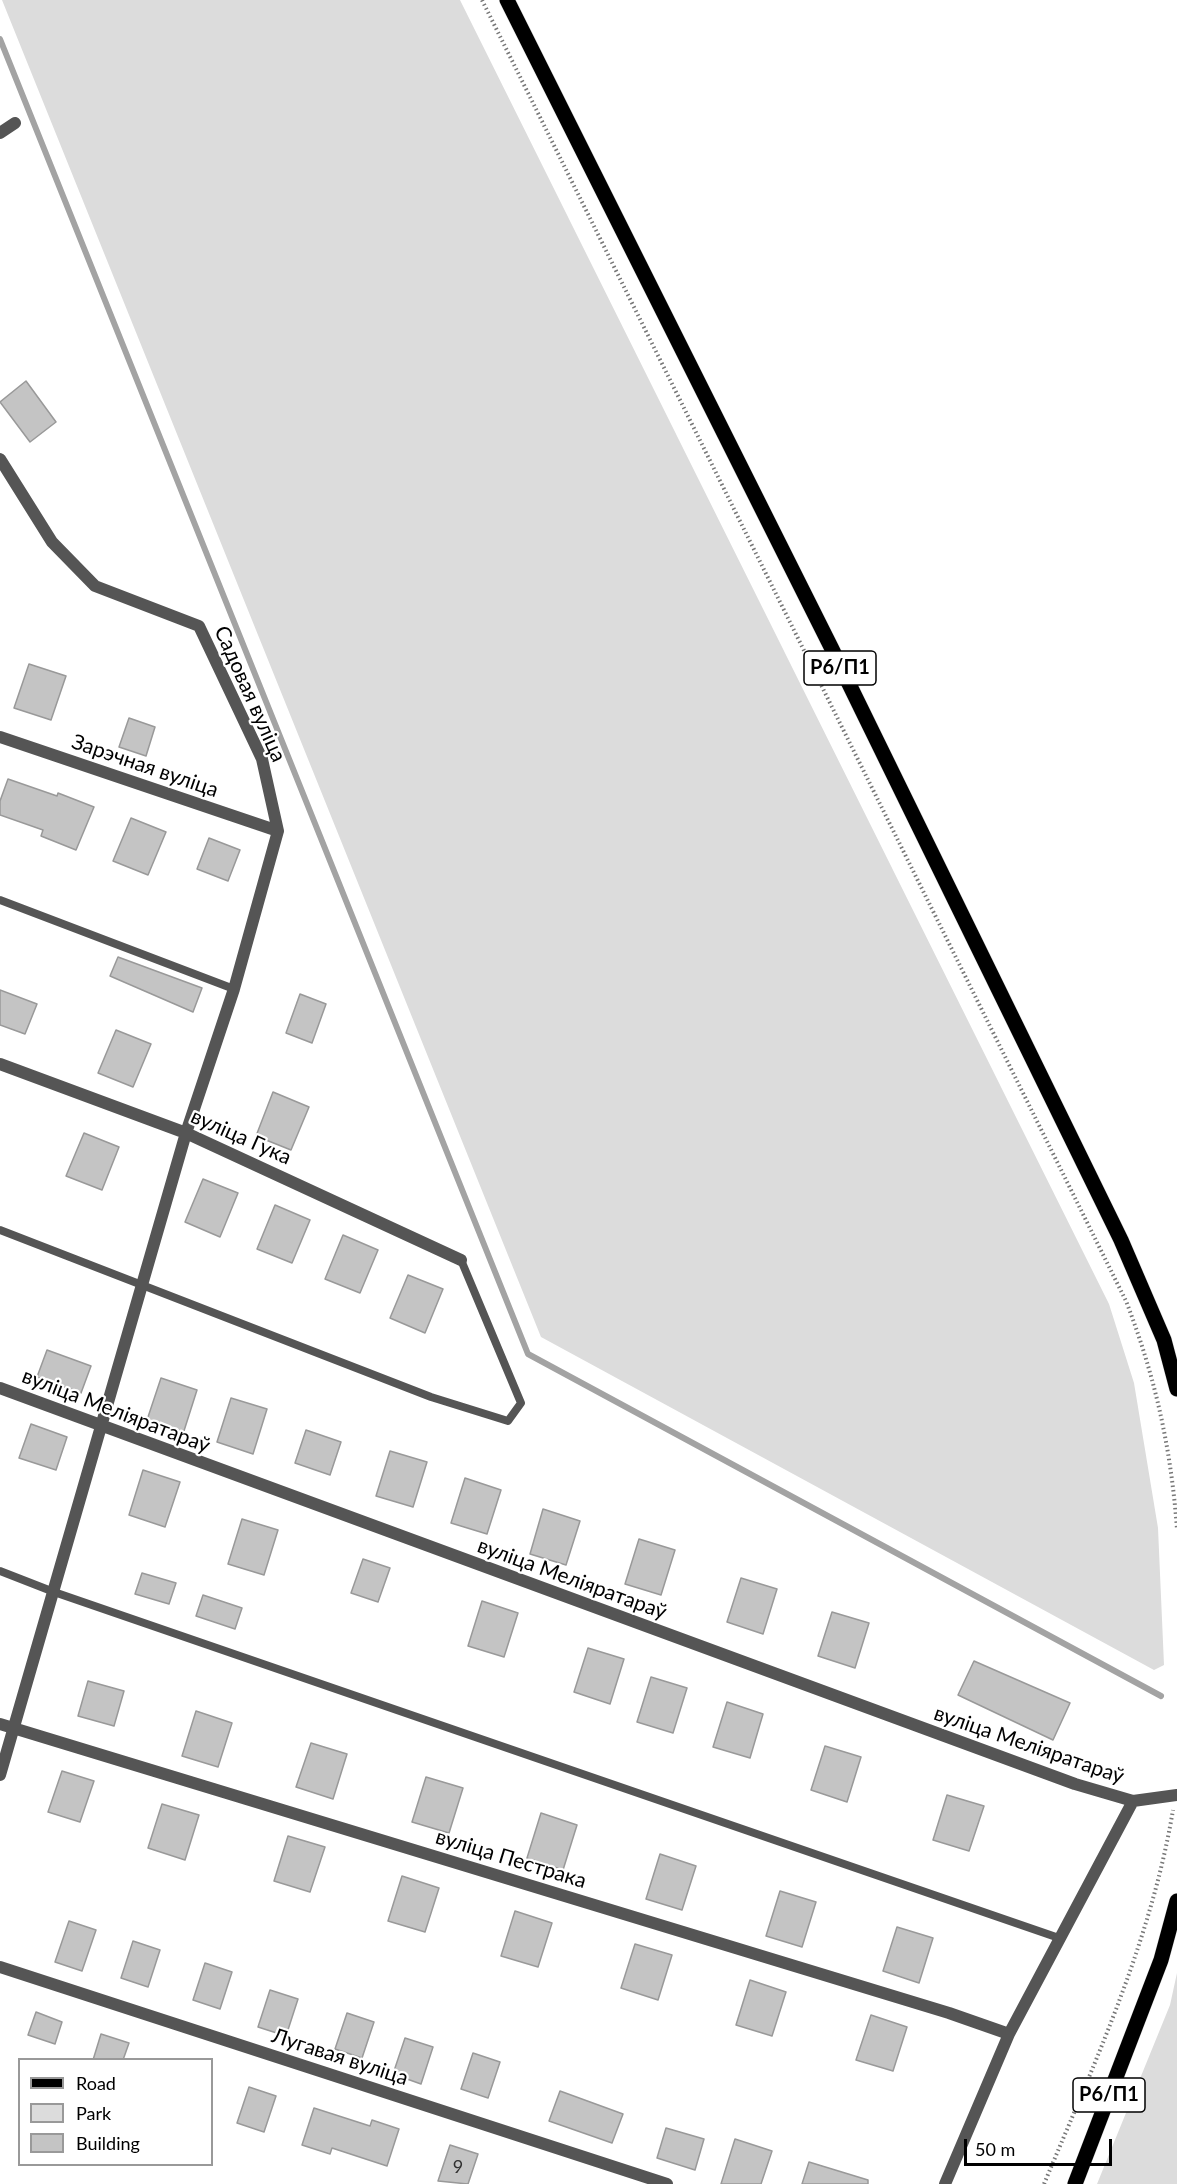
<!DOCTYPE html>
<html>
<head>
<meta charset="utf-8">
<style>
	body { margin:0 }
	#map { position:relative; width:1177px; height:2184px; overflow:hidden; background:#fff; font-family:Lato,sans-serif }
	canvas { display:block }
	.legend { position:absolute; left:18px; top:2058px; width:195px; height:108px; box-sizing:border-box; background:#fff; border:2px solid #999; margin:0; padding:8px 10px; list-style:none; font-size:18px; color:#000 }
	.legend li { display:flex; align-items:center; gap:12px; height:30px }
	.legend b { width:30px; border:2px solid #999 }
	.scale { position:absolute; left:964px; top:2139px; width:148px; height:27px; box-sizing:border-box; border:3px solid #000; border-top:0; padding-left:8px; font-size:18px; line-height:21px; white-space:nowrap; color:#000; -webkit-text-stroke:4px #fff; paint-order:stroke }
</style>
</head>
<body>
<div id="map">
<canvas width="1177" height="2184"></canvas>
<ul class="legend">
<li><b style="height:8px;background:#000"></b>Road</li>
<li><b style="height:16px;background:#dcdcdc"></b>Park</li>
<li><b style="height:16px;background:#c4c4c4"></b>Building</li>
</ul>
<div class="scale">50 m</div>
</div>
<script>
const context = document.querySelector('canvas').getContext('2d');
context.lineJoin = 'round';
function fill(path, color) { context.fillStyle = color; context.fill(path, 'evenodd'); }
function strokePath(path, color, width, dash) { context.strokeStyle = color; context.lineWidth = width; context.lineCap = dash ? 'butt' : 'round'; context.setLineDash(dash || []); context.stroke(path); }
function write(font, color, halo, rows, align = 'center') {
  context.font = font + ' Lato,sans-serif'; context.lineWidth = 4.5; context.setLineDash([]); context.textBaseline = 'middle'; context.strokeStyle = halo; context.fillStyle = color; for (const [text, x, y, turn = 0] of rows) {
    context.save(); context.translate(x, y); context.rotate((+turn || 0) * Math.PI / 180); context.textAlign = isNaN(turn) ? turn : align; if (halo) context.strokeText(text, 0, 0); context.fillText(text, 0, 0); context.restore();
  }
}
fill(new Path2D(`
	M2 0H460L1109 1304 1134 1383 1158 1528 1164 1665 1154 1670 541 1337Z
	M1177 1973V2184H1097L1170 2005Z`), '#dcdcdc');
strokePath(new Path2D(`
	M0 39 528 1354 1161 1696`), '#a3a3a3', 6);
const building = new Path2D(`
	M26 381 56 422 30 442 0 402Z
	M29 664 66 676 51 720 14 708Z
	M129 718 155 727 146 756 119 747Z
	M8 779 57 796 58 793 94 807 76 850 41 836 43 830 0 815V801Z
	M131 818 166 832 148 875 113 861Z
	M209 838 240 850 228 881 197 869Z
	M118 957 202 988 193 1012 110 976Z
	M0 990 37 1004 25 1034 0 1025Z
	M300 994 326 1004 312 1043 286 1033Z
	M116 1030 151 1044 133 1087 98 1073Z
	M273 1092 309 1107 291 1150 256 1136Z
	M84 1133 119 1147 102 1190 66 1176Z
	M203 1179 238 1193 220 1237 185 1222Z
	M275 1205 310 1220 292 1263 257 1249Z
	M343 1235 378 1250 360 1293 325 1279Z
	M408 1275 443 1289 425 1333 390 1318Z
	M47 1350 91 1366 81 1393 37 1377Z
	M161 1378 197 1390 183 1434 146 1423Z
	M231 1398 267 1409 253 1454 217 1442Z
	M31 1424 67 1437 56 1470 19 1458Z
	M306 1430 341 1442 330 1475 295 1463Z
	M390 1451 427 1462 413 1507 376 1496Z
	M143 1470 180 1482 165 1527 129 1515Z
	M465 1478 501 1490 487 1534 451 1523Z
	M543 1509 580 1521 566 1565 530 1554Z
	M242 1519 278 1530 264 1575 228 1564Z
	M639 1539 675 1550 661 1595 625 1584Z
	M363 1559 390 1568 378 1602 351 1593Z
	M142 1573 176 1583 169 1604 135 1594Z
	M741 1578 777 1589 763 1634 727 1622Z
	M203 1595 242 1608 235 1629 196 1616Z
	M482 1601 518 1613 504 1657 468 1646Z
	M832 1612 869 1623 855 1668 818 1656Z
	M588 1648 624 1659 610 1704 574 1692Z
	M974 1661 1070 1703 1053 1740 958 1695Z
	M651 1677 687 1688 673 1733 637 1722Z
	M88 1681 124 1691 114 1726 78 1716Z
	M727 1702 763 1714 750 1758 713 1747Z
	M196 1711 232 1723 218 1767 182 1756Z
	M311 1743 347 1754 333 1799 296 1787Z
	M825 1746 861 1757 847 1802 811 1790Z
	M62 1771 94 1781 80 1822 48 1812Z
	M426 1777 463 1788 449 1833 412 1822Z
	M947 1795 984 1806 969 1851 933 1840Z
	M162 1804 199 1815 185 1860 148 1848Z
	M541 1813 577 1825 563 1870 527 1858Z
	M288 1836 325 1847 310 1892 274 1881Z
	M660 1854 696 1866 682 1910 646 1899Z
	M402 1876 439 1888 425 1932 388 1921Z
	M780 1891 816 1902 802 1947 766 1936Z
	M515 1911 552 1923 538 1967 501 1956Z
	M69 1921 96 1930 82 1971 55 1962Z
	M897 1927 933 1938 919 1983 883 1971Z
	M133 1941 160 1950 148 1987 121 1978Z
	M635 1944 672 1955 658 2000 621 1988Z
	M205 1963 232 1972 220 2009 193 2000Z
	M750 1980 786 1992 772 2036 736 2025Z
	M270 1990 298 1999 286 2036 258 2027Z
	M36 2012 62 2022 55 2044 28 2035Z
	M347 2013 374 2022 362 2058 335 2049Z
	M871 2015 907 2027 893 2071 856 2060Z
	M101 2034 129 2043 123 2060H93Z
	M405 2038 433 2047 421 2084 393 2074Z
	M473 2053 500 2062 488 2098 461 2089Z
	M249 2087 276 2096 264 2132 237 2123Z
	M560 2091 623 2114 612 2143 549 2121Z
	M314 2108 370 2126 372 2120 399 2129 387 2166 332 2148 330 2154 302 2145Z
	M666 2128 704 2139 695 2170 657 2158Z
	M735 2139 772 2151 761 2184H721Z
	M450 2145 478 2154 468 2184 438 2181Z
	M809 2162 868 2180V2184H802Z`);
fill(building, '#c4c4c4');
strokePath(building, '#999', 1.5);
const primary = new Path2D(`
	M507 0 831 647 1121 1240 1164 1340 1177 1389
	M1075 2184 1161 1960 1177 1901`);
strokePath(primary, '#dbdbdb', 16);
strokePath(new Path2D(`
	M482 0 1126 1301C1155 1376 1171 1448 1177 1529
	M1044 2184C1095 2062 1151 1941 1173 1810`), '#777', 4, [1.5, 3]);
strokePath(new Path2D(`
	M0 900 234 989
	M0 1230 431 1397 508 1421 521 1403 461 1260
	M0 1571 54 1592 1059 1938`), '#555', 8);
strokePath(new Path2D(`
	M0 133 15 123
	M0 459 52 542 95 586 199 626 262 759 278 831 234 989 186 1133 0 1775
	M0 737 278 831
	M0 1064 186 1133 461 1260
	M0 1388 1075 1784 1133 1801 1177 1795
	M0 1724 949 2013 1009 2034
	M0 1967 667 2184
	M945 2184 1009 2034 1133 1801`), '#555', 12);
strokePath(primary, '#000', 15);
write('18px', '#313131', null, [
	["9",458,2167]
]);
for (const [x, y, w] of [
	[840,668,72],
	[1109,2095,72]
]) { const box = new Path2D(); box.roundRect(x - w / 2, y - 17, w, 34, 4.5); context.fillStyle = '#fff'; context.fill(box); strokePath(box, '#000', 1.5); }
write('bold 20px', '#000', null, [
	["Р6/П1",840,668],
	["Р6/П1",1109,2095]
]);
write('21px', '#000', '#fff', [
	["Садовая вуліца",250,694,66],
	["Зарэчная вуліца",145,766,19],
	["вуліца Гука",241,1137,24],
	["вуліца Меліяратараў",116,1411,21],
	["вуліца Меліяратараў",572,1579,20],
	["вуліца Меліяратараў",1029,1745,19],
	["вуліца Пестрака",511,1859,17],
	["Лугавая вуліца",340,2057,18]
]);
</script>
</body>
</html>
